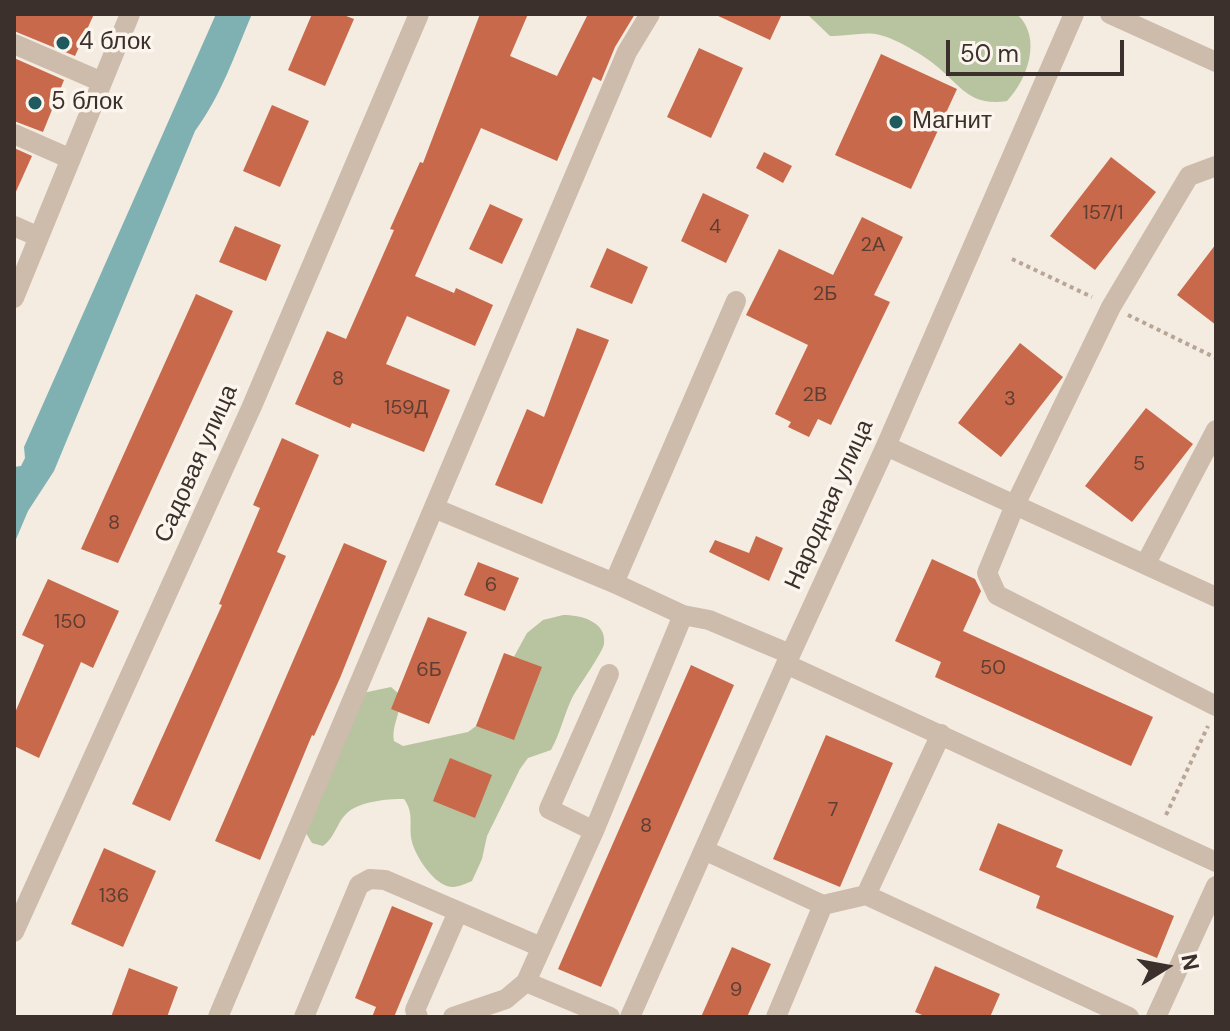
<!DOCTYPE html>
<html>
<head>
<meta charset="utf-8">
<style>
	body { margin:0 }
	#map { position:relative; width:1230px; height:1031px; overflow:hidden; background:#f4ebe1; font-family:"DM Sans",sans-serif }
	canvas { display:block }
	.frame { position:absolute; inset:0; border:16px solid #3b302b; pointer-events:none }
	.north { position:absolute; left:1126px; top:927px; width:80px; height:80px; -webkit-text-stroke:6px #fbf5ee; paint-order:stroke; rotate:79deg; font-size:22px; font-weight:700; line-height:32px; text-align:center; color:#3b302b }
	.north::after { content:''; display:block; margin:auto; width:28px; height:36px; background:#3b302b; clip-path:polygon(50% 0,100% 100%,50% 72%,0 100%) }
	.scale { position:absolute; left:946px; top:40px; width:178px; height:36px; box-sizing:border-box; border:4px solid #3b302b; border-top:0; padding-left:10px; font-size:24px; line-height:28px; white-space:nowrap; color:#3b302b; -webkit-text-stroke:6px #fbf5ee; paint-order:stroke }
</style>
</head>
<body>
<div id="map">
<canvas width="1230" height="1031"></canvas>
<div class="frame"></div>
<div class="north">N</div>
<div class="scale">50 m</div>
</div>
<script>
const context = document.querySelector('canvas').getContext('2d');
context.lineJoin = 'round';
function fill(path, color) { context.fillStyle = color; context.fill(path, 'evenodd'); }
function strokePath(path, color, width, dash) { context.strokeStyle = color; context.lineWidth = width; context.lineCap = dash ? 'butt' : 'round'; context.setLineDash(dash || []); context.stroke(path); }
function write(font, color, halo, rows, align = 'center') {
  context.font = font + ' "DM Sans",sans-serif'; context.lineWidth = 7; context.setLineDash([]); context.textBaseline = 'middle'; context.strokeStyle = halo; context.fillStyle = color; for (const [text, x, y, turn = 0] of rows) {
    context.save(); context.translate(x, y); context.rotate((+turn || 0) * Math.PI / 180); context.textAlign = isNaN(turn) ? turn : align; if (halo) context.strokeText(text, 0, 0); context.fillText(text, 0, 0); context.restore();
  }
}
fill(new Path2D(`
	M807 14H1017C1043 38 1027 80 1007 101 971 106 963 89 939 68 925 56 897 39 880 35 864 31 846 37 830 36Z
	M563 615C580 615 607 621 604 644 603 652 578 687 572 698 564 715 560 734 551 750L528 758 520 769 487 836 482 859 472 881C464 884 456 889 447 886 432 881 416 857 412 842 408 826 415 814 404 799 387 799 359 801 346 814 336 824 336 836 323 846L312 843 306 833 358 694 391 687 399 694C403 712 391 724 394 741L403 746 468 732 476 726 527 633 543 620Z`), '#b8c4a0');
fill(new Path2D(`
	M216 14H252C234 56 222 94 195 131L54 471 28 511 14 544V467L21 466 25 458 24 447Z`), '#7fb0b2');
fill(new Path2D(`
	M14 14H94L75 56 14 31Z
	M312 14H341L354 19 325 86 288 70Z
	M480 14H528L510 56 557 76 588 14H635L615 47 601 81 593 77 557 161 481 128 415 276 454 293 456 288 493 305 475 346 407 316 386 364 450 390 424 452 352 423 350 428 295 404 327 331 346 339 394 230 390 229 420 162 423 163Z
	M714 14H782L770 40Z
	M699 48 743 68 711 138 667 117Z
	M881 54 957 89 911 189 835 155Z
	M14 58 64 80 43 132 14 121Z
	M272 105 309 121 280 187 243 171Z
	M14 148 32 156 14 196Z
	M764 152 792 166 783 183 756 168Z
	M1111 157 1156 192 1095 270 1050 236Z
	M703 193 749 215 726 263 681 241Z
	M490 204 523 219 502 264 469 249Z
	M862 217 903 237 874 295 890 302 831 425 818 419 809 437 788 427 791 422 775 414 808 345 746 315 779 249 833 275Z
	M235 226 281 245 266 281 219 262Z
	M1216 244V325L1177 295Z
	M607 248 648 267 632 304 590 287Z
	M196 294 233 311 118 563 81 549Z
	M577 328 609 340 542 504 495 485 527 409 544 417Z
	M1020 343 1063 377 1001 457 958 423Z
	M1146 408 1193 444 1132 522 1085 486Z
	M282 438 319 455 277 552 286 556 170 821 132 804 222 605 219 604 260 508 253 505Z
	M756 536 783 548 769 581 709 552 715 540 749 553Z
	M344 543 387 561 340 678 314 736 312 735 260 860 215 841Z
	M932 559 975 579 981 591 963 631 1153 717 1131 766 935 677 941 662 895 641Z
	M478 562 519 578 505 611 464 595Z
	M48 579 119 611 93 668 81 662 39 758 14 746V715L44 645 22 635Z
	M428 617 467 632 429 724 391 709Z
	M504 653 542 667 514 740 476 726Z
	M691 665 734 685 601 987 558 969Z
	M826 735 893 763 840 887 773 859Z
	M450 758 492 775 475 818 433 801Z
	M998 823 1063 850 1056 867 1174 916 1157 958 1036 908 1040 896 979 870Z
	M104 848 156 871 123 947 71 924Z
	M392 906 433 923 394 1017H372L376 1007 355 998Z
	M732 947 771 964 747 1017H701Z
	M935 966 1000 994 990 1017H927L915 1012Z
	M129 968 178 987 167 1017H111Z`), '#c8694b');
strokePath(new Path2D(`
	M1012 259 1092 297
	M1128 315 1216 358
	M1166 815 1208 726`), '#b9a596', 4, [4, 4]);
strokePath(new Path2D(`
	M1110 14 1216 62
	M14 44 102 82
	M14 134 71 159
	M1216 166 1189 176 1111 307 1015 505 987 573 997 595 1216 706
	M14 226 39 237
	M14 298 130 14
	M886 446 1216 597
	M434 508 614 583 683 615 709 620 790 654
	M1146 563 1216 430
	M614 583 736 301
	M786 664 1216 862
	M594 831 549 809 609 674
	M704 850 823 905 866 895 1129 1017
	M866 895 941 734
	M14 932 252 406 419 14
	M526 982 594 831 683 615
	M218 1017 627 52 650 14
	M304 1017 359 885 370 879 385 880 541 947
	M418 1017 415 1010 458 912
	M453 1017 506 999 526 982 610 1017
	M630 1017 786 664 886 446 1074 14
	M776 1017 823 905
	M1156 1017 1216 886`), '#cdbbac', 20);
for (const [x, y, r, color] of [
	[63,43,8,"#1f5a5e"],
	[35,103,8,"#1f5a5e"],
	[896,122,8,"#1f5a5e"]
]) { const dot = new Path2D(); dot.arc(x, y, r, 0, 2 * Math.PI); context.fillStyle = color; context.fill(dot); strokePath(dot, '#fbf5ee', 3); }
write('20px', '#5e3e33', null, [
	["157/1",1103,214],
	["4",715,228],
	["2А",873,246],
	["2Б",825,295],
	["8",338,380],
	["2В",815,396],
	["3",1010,400],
	["159Д",406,409],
	["5",1139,465],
	["8",114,524],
	["6",491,586],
	["150",70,623],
	["50",993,669],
	["6Б",429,671],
	["7",833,811],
	["8",646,827],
	["136",114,897],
	["9",736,991]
]);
write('24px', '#3b302b', '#fbf5ee', [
	["4 блок",79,43],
	["5 блок",51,103],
	["Магнит",912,122]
], 'left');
write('24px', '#3b302b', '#fbf5ee', [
	["Садовая улица",197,464,-66],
	["Народная улица",830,505,-66]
]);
</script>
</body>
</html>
